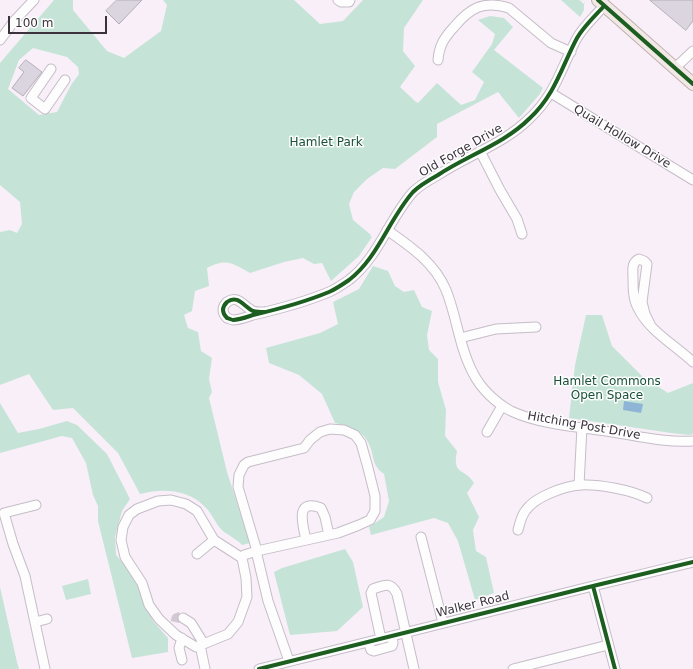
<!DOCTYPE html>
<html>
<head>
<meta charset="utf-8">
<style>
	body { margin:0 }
	#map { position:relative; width:693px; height:669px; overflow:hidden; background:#f8eff9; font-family:"DejaVu Sans",sans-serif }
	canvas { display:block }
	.scale { position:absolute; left:8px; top:16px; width:99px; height:18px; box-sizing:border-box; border:2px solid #3c323e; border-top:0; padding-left:5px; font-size:12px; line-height:14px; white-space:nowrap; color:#3c323e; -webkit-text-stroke:3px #fefefe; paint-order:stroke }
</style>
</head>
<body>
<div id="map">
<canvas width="693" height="669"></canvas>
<div class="scale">100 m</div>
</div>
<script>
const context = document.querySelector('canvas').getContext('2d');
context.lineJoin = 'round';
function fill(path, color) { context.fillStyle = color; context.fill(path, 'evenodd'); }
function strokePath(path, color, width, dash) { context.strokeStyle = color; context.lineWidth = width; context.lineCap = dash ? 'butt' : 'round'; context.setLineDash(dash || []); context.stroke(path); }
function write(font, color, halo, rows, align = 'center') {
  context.font = font + ' "DejaVu Sans",sans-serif'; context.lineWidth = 3; context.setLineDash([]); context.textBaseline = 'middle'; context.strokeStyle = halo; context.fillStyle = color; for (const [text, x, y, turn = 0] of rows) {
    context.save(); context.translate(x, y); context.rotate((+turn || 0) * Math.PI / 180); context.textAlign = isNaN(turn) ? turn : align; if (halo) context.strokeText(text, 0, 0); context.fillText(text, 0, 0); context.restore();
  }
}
fill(new Path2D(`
	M54 0H73V10L107 51 124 58 161 31 167 5 163 0H294L320 24 343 21 363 0H423L404 28 403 51 415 66 400 87 416 102 418 103 437 83 461 105 475 100 484 82 472 72 492 44 495 34 478 20 490 16 504 18 513 27 494 50 543 88 539 95 519 118 498 92 437 124V137L395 169 383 168 367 179 354 192 349 204 353 220 371 235 370 236 372 237 359 256 331 281 322 263 314 264 303 258 284 262 250 273C232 263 227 258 207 268L209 286 195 291 192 311 184 315 188 328 198 332 201 351 212 358 209 379 212 392 209 398 227 472 250 543 242 545C236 538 226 535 220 528 215 522 212 514 206 508 189 489 163 488 140 494L118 453 73 408 53 410 29 374 0 385V232L10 230 17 233 22 224 20 202 0 185V63ZM33 48 67 57 78 67 79 74 71 85 57 112 39 115 8 89 19 60Z
	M561 0H579L584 4V10L580 17Z
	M373 266 388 271 395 286 404 292 414 290 422 307 432 311 427 335 429 350 438 359V382L446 410 445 436 457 451C452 476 464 467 474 483L467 493 479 517 473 530 476 551 486 557 494 593 475 600 458 541 448 523 434 518 371 535 369 527 384 517 389 501 384 474C371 465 375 457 369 444 363 430 348 426 335 423L322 394 299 375 269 363 266 348 320 333 338 324 333 302 359 289Z
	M586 315H602L612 346 642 376 668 393 693 383V434L689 435 671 433 569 418 575 365Z
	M0 403 18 433 39 429 67 421 77 425 107 454 130 499 122 511 115 537 116 555 132 573 153 621 168 638V652L132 658 98 521V506L93 495 86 463 72 438 62 436 0 453Z
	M345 549 353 562 363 607 337 631 290 635 274 572 282 568Z
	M88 579 91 594 66 600 62 586Z
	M0 587 17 662 19 669H0Z`), '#c5e4d7');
fill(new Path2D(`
	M624 401 643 404 641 413 623 410Z`), '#8eb5d5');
const building = new Path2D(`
	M117 0H142L119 24 106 11Z
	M650 0H693V21L686 30Z
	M26 60 42 72 23 96 12 88 24 72 19 68Z`);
fill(building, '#dad5df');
strokePath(building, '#b3aeb8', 1);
strokePath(new Path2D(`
	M175 622 176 618 181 616 183 618`), '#d2c9d4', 9, [9, 4.5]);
const minor = new Path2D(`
	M338 0 341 2H349L350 0
	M0 40 15 20 34 0
	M438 60C439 45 445 37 454 27 470 8 483 0 509 8L551 43 571 52
	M675 68 693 51
	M51 69 31 98 45 109 65 80
	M551 93 693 180
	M480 151 500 190 517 219 522 234
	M387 230C410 246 435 263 446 290 457 317 459 347 473 373 481 389 496 403 511 411 541 425 580 427 612 432 638 436 666 443 693 441
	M265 312C261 312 257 312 253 311 244 307 238 294 227 302 225 304 223 306 223 310 223 313 225 316 227 318 228 318 232 320 233 320 239 320 247 317 253 315 279 309 305 302 329 292 336 289 343 284 349 280 378 258 389 219 413 192 420 185 429 180 438 175 468 155 504 144 530 118 555 95 562 66 577 38 584 26 595 16 604 6
	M650 324 645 314 642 302 647 264 644 261 639 259C631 263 633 270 633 278 633 288 633 299 638 308 649 331 675 345 693 362
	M460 338 496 329 536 327
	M487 432 502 406
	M579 485 582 427
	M36 505 4 513 13 544 25 576 45 669
	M518 530C520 523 521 516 526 510 535 497 564 486 581 485 599 484 631 490 647 498
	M421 537 443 623
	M306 540C303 525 294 498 321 508L325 517 329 535
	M197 554 214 540
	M242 558 214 540 197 511 186 504 171 500 158 501 137 509 129 515 123 527 121 540 125 557 142 583 149 605 159 619 176 635 196 647 228 634 238 622 247 597 246 578 242 558 244 555 257 551 238 487 239 475 244 465 248 462 304 448 310 440 320 432 330 429 344 430 355 435 361 443 368 468 375 496V511L370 520 359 525 338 533 257 551V555L268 601 289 661
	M593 586 615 669
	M183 618 191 623 204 644
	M35 622 47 619
	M182 638 179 648 182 660
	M381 639 371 593 373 589C384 585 391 581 397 594L414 669
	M368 642 371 650 374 651 392 646 393 643 392 636
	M200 645 205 669
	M259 669 593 586 693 562
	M513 669 608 645`);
const major = new Path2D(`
	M598 0 693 84`);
strokePath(minor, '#c5bdc7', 11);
strokePath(major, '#c2afaf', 14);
strokePath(new Path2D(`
	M581 0 586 4`), '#d8d6d8', 1, [1, 3]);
strokePath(minor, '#fefdfe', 9);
strokePath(major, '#f2e9e7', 12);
strokePath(new Path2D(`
	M598 0 693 84
	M265 312C261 312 257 312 253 311 244 307 238 294 227 302 225 304 223 306 223 310 223 313 225 316 227 318 228 318 232 320 233 320 239 320 247 317 253 315 279 309 305 302 329 292 336 289 343 284 349 280 378 258 389 219 413 192 420 185 429 180 438 175 468 155 504 144 530 118 555 95 562 66 577 38 584 26 595 16 604 6
	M593 586 615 669
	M259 669 593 586 693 562`), '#1b5e20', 4);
write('12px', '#3c323e', '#fefefe', [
	["Quail Hollow Drive",622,137,31],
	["Old Forge Drive",461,151,-30],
	["Hitching Post Drive",584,426,10],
	["Walker Road",473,605,-14]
]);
write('12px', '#18503a', '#fefefe', [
	["Hamlet Park",326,143],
	["Hamlet Commons",607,382],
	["Open Space",607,396]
]);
</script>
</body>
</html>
